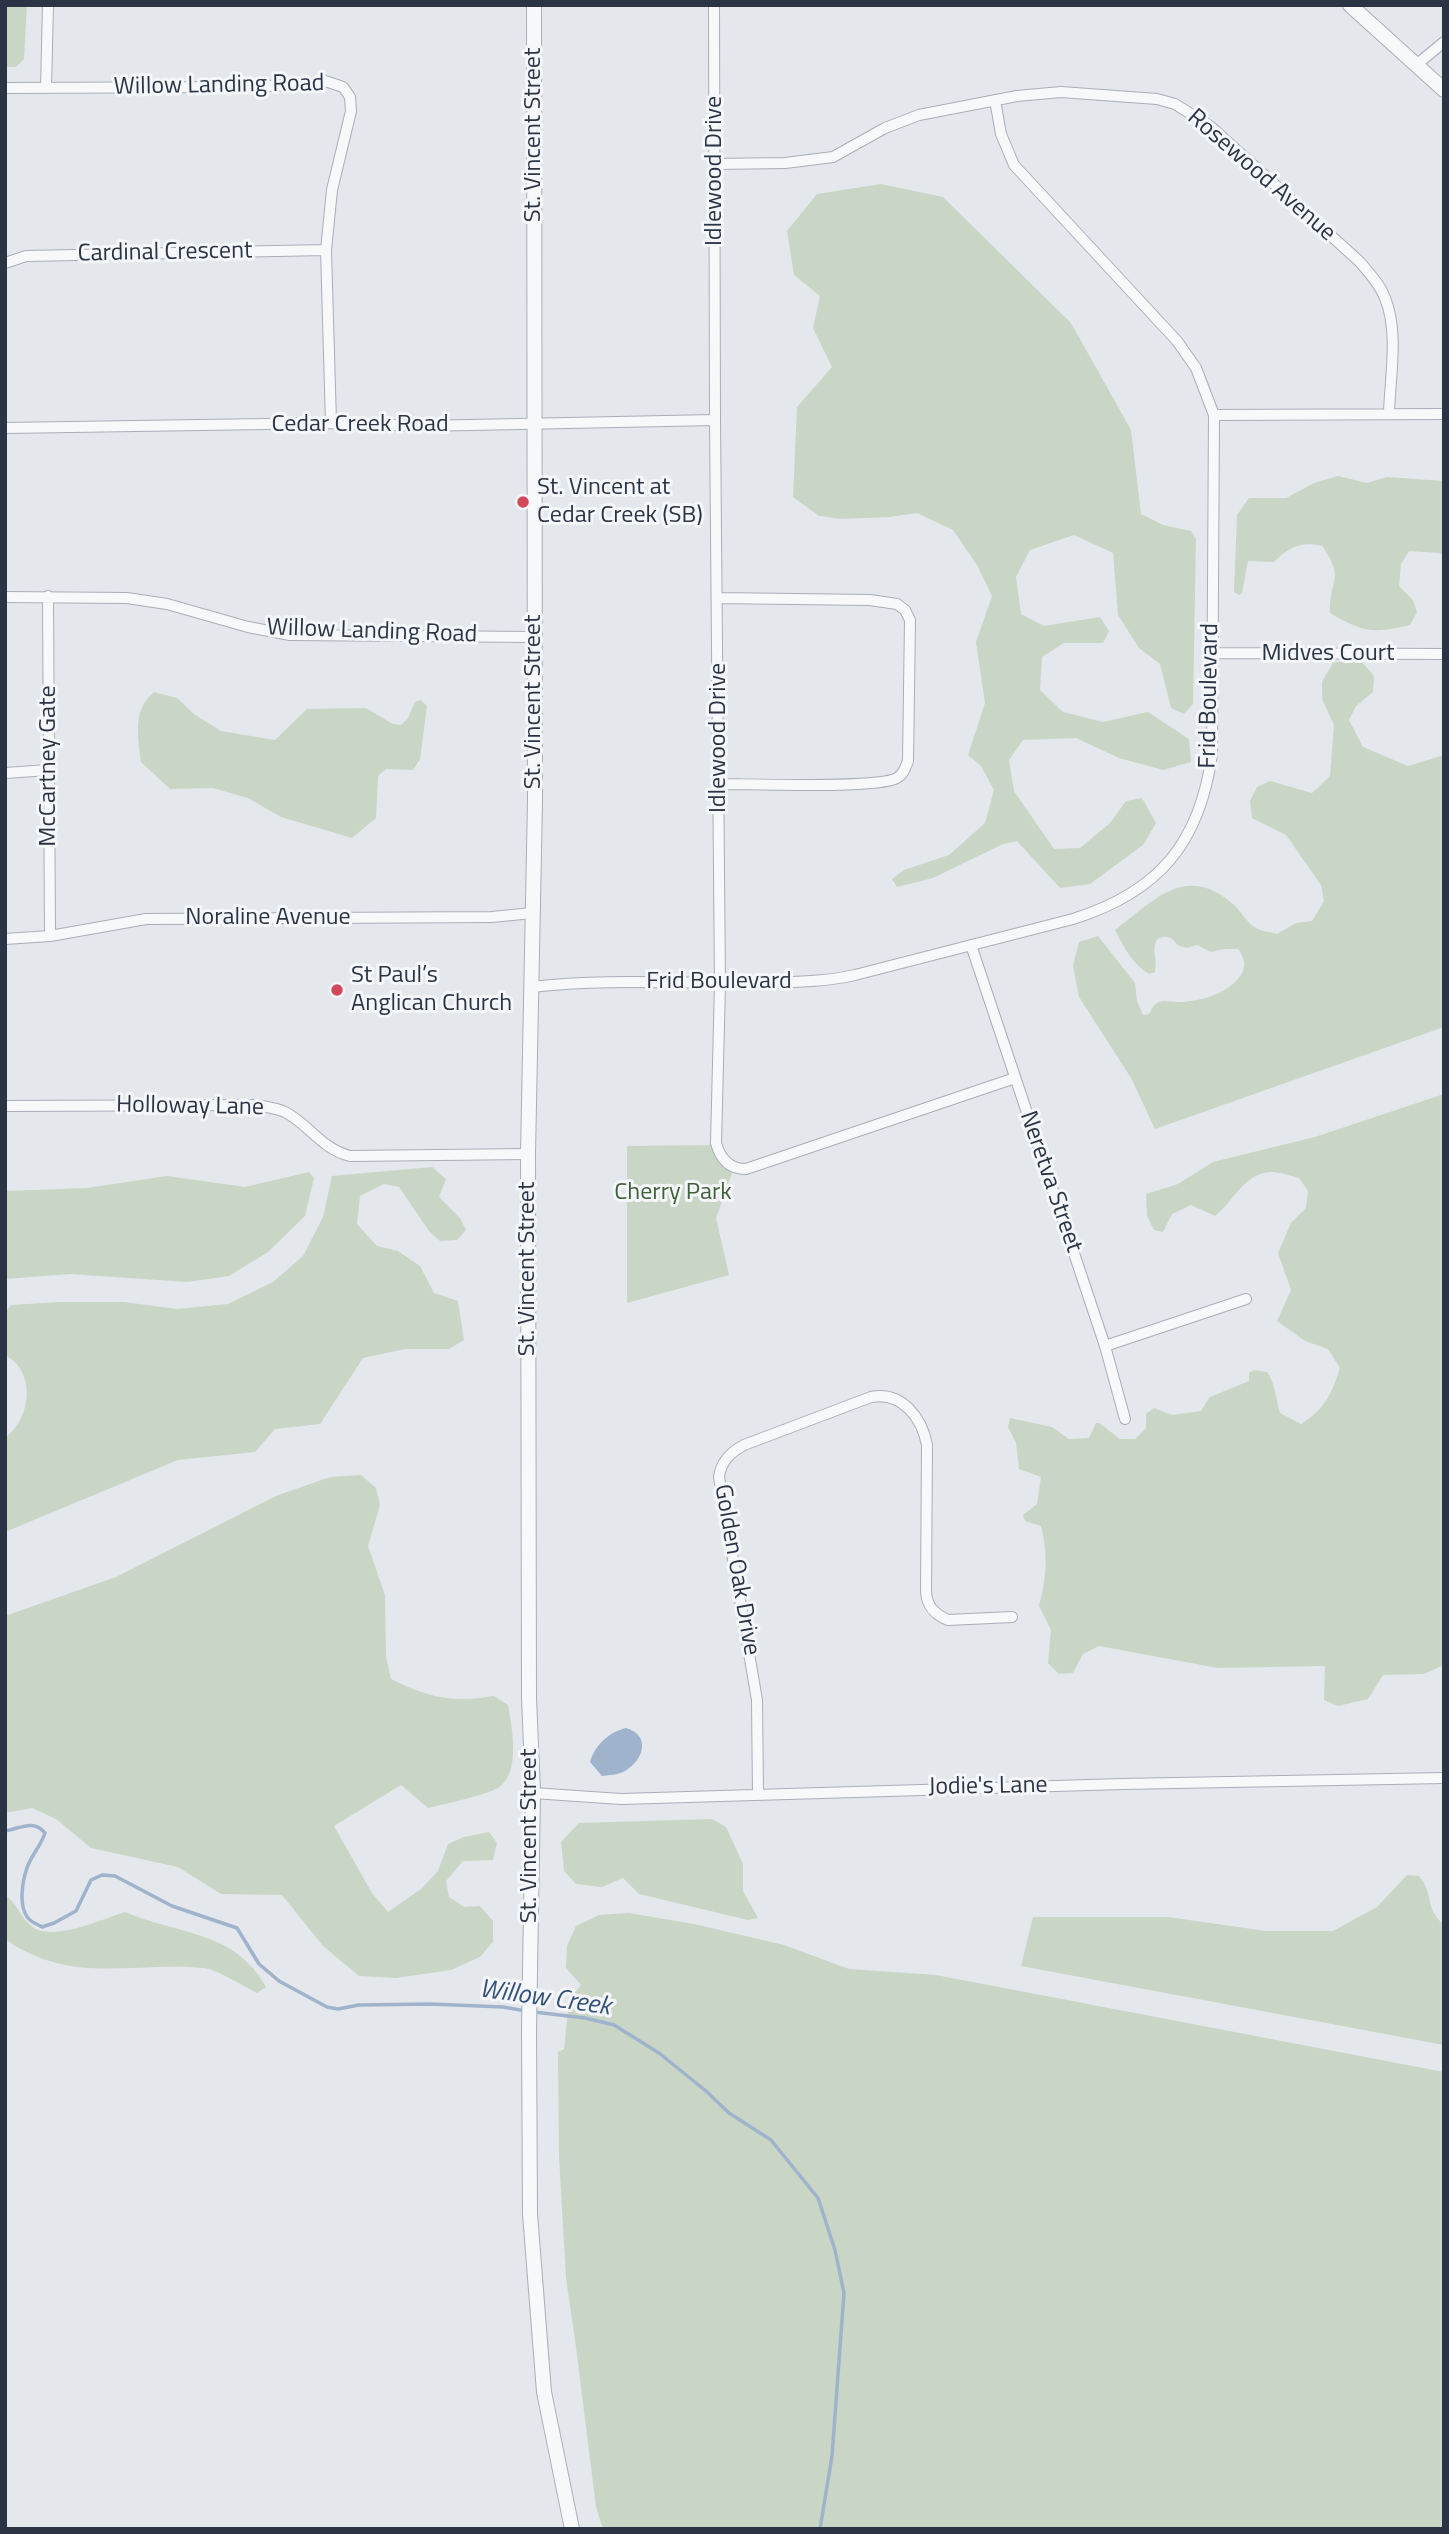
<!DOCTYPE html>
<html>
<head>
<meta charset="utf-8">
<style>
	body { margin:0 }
	#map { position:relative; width:1449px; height:2534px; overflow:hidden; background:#e4e7ec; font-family:"Titillium Web",sans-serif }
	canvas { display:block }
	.frame { position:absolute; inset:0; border:7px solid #2b3445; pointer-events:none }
</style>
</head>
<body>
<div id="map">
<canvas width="1449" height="2534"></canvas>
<div class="frame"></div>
</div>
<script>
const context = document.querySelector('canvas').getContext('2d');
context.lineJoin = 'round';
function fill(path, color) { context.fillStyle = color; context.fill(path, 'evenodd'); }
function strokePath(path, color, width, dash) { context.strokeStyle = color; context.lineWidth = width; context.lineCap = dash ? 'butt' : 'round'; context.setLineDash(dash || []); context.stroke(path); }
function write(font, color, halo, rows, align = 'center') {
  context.font = font + ' "Titillium Web",sans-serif'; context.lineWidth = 6; context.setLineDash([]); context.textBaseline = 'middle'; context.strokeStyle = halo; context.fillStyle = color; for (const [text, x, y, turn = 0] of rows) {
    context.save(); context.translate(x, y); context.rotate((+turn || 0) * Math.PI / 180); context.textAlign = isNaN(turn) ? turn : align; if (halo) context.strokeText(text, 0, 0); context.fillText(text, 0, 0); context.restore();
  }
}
fill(new Path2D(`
	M5 5H27L24 59 16 67H5Z
	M881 184 943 197 1071 323 1131 430 1141 514 1163 525 1191 531 1196 539 1193 704 1184 714 1171 708 1160 664 1139 648 1118 615 1113 553 1074 535 1030 550 1016 577 1021 614 1044 626 1100 617 1109 631 1103 643H1064L1042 657 1040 690 1063 712 1103 722 1148 712 1189 739 1191 762 1163 770 1119 758 1076 738 1023 740 1009 760 1014 791 1054 849 1080 848 1110 823 1126 801 1142 798 1156 823 1143 845 1090 884 1060 888 1017 841 1003 844 933 878 897 887 892 879 904 870 949 855 985 823 994 790 981 766 968 755 985 703 976 642 992 596 977 565 953 530 917 513 889 517 842 519 819 516 793 497 797 407 832 367 813 328 820 296 794 275 787 231 817 194Z
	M1338 476 1367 483 1387 477 1444 481V556L1439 553 1409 551 1401 564 1399 586 1413 600 1417 612 1410 625C1374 634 1362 632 1330 613 1329 578 1346 580 1322 546 1301 541 1289 547 1274 562L1248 561 1242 593 1239 595 1234 592 1237 515 1249 498H1286L1314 483Z
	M1349 660 1362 662 1374 676 1373 692 1356 706 1349 720 1363 747 1408 766 1444 755V1027L1155 1129 1131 1078 1079 997 1073 966 1079 942 1098 936 1135 983 1137 1001 1143 1015 1149 1014C1152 1009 1153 1004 1159 1002 1165 1000 1170 1002 1176 1002 1199 1002 1227 995 1241 975 1247 966 1244 957 1238 949H1224L1211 952 1197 945 1187 948 1177 945C1172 937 1167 935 1157 939 1151 950 1158 960 1155 972L1149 974C1133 965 1123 946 1115 930 1155 900 1185 863 1233 904 1241 911 1247 923 1256 928 1261 931 1271 932 1277 934L1296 923 1312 921 1324 901 1321 885 1286 835 1252 818 1250 801 1257 787 1270 781 1312 793 1330 776 1334 725 1322 699V682L1333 663Z
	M154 692 177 698 195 715 221 731 275 740 307 709 366 708 393 724 401 725 408 718 415 702 421 700 427 706 420 759 413 770 386 769 378 776 376 818 352 838 281 817 248 798 213 788 170 789 141 762C138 737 132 710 154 692Z
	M1444 1094V1665L1424 1674 1383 1675 1368 1699 1338 1706 1324 1700 1325 1666 1218 1668 1099 1646 1083 1654 1073 1673 1059 1674 1048 1663 1051 1630 1039 1606C1047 1575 1048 1556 1041 1526L1025 1521 1023 1515 1037 1504 1041 1477 1019 1469 1016 1443 1008 1427 1010 1418 1052 1427 1069 1439 1089 1438 1096 1423H1099L1120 1439H1135L1146 1428V1414L1154 1408 1172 1415 1201 1411 1210 1397 1249 1381V1373L1254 1370 1267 1372C1275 1383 1276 1399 1280 1413L1301 1424C1324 1410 1332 1394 1340 1368L1328 1349 1305 1341 1277 1321 1291 1290 1278 1253 1291 1223 1306 1208 1308 1191 1299 1178C1291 1176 1280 1172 1271 1172 1244 1173 1234 1201 1215 1216L1191 1205 1172 1214 1163 1232 1154 1230 1147 1216 1146 1194 1178 1184 1213 1162 1315 1137Z
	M712 1145 718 1162 732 1173 716 1218 729 1275 627 1303V1146Z
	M432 1167 446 1179 439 1197 460 1218 466 1230 457 1240 440 1241 429 1231 399 1187 384 1184 360 1196 357 1224 377 1246 398 1251 420 1266 434 1293 458 1301 464 1340 449 1349H405L363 1358 320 1424 275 1429 255 1452 178 1460 5 1532V1438C31 1419 37 1372 5 1355V1312L11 1305 60 1302H124L177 1309 228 1304 273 1282 303 1256 323 1217 332 1176Z
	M309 1172 314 1178 305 1216 268 1252 229 1276 187 1282 70 1274 5 1279V1191L87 1188 167 1176 245 1187Z
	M361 1475 376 1488 380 1505 368 1546 385 1595 386 1657 391 1679C429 1698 452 1703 494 1696L508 1705C512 1728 521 1774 498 1788 486 1795 444 1804 428 1808L401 1785 334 1826 372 1893 388 1912 421 1889 438 1871 448 1844 464 1837 489 1832 497 1843 493 1860 463 1861 446 1881 449 1897 464 1907 480 1906 493 1921V1942L480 1957 451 1970 396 1978 359 1976 323 1946 282 1895 221 1894 178 1867 91 1848 56 1819 32 1808 5 1813V1616L116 1577 276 1496 330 1477Z
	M712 1819 726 1827 743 1864V1891L758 1918 748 1920 639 1894 623 1878 602 1887 576 1884 564 1871 561 1842 579 1823Z
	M1407 1875 1419 1876C1435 1895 1423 1906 1444 1925V2045L1021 1966 1033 1917H1168L1266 1931H1333L1377 1907Z
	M5 1895C17 1903 20 1916 30 1925 50 1944 102 1919 125 1912 178 1935 235 1930 266 1987L257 1993C243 1986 218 1970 204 1968 131 1961 72 1986 5 1939Z
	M629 1913 694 1924 784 1945 849 1969 936 1975 1444 2072V2529H603L596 2507 576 2347 566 2278 559 2156 558 2052 564 2049 569 2000 581 1985 566 1968 567 1946 576 1926 599 1915Z`), '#c9d6c5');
fill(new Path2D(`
	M626 1728C651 1735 644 1760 625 1771 618 1775 610 1775 602 1776L590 1762C595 1745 609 1732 626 1728Z`), '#9fb4cc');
strokePath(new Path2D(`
	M5 1831C21 1828 34 1819 45 1833 41 1845 34 1852 29 1863 23 1876 19 1900 25 1913 28 1921 35 1923 42 1927L54 1923 76 1911 91 1880 102 1875 115 1876 172 1906 237 1928 259 1964 279 1981 327 2007 338 2009 359 2005 430 2004 503 2007 526 2011
	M534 2012 585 2018 614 2025 659 2053 706 2091 729 2113 771 2140 818 2198 835 2250 844 2293 832 2456 820 2529`), '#9fb4cc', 3.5);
const minor = new Path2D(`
	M714 5 715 420 720 984 716 1143C720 1158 729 1169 746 1169L1015 1078
	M1416 65 1444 42
	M5 88 235 87 296 85 325 81 343 87 350 97 351 111 332 190 326 250 331 423
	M46 88 48 5
	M715 164 785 163 833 157 885 128 919 115 1017 96 1061 92 1157 99 1175 104 1210 126 1360 262C1369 273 1380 284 1385 298 1399 332 1390 377 1389 413
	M5 263 26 256 326 250
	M1214 415 1444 414
	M5 428 331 423 421 426 715 420
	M48 596 50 936
	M5 597 127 598 167 604 248 627 290 635 533 637
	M717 598 870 600 897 604 905 610 910 620 908 761C905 768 904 774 897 778 878 789 749 784 719 784
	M1212 653 1444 654
	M5 773 49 770
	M5 939 50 936 146 919 492 917 532 913
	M971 945 1105 1346 1125 1419
	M531 987C608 978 686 984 763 983 794 982 824 982 855 975L1073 919C1159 892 1200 843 1212 754L1214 415 1196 368 1177 341 1014 165 1001 134 995 100
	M5 1106 257 1105C266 1107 276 1108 285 1112 310 1125 320 1148 350 1156L528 1154
	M1105 1346 1246 1299
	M533 1793 621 1799 1122 1784 1444 1778
	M758 1795 757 1700 719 1477C721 1461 731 1452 744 1445L871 1397C902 1391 922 1418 927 1445L926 1592C927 1606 934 1614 948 1620L1012 1617`);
const tertiary = new Path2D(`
	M534 5 535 801 528 1154 529 1698 533 1793 529 2030 530 2214 544 2392 572 2529
	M1350 5 1444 90`);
strokePath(minor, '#a9aeb7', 12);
strokePath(tertiary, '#a9aeb7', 16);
strokePath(minor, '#f7f8fa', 10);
strokePath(tertiary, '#f7f8fa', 14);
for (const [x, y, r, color] of [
	[523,502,7,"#d1495b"],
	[337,990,7,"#d1495b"]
]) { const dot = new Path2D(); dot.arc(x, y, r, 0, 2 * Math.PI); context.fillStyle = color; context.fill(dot); strokePath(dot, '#f4f6f9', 2.5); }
write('24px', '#2b3445', '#f4f6f9', [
	["Willow Landing Road",219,86,-1],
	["St. Vincent Street",534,135,-90],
	["Idlewood Drive",715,171,-90],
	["Rosewood Avenue",1261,176,41],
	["Cardinal Crescent",165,253,-1],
	["Cedar Creek Road",360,425],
	["Willow Landing Road",372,632,2],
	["Midves Court",1328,654],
	["Frid Boulevard",1210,696,-89],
	["St. Vincent Street",534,702,-90],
	["Idlewood Drive",719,738,-90],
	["McCartney Gate",49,766,-90],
	["Noraline Avenue",268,918],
	["Frid Boulevard",719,982],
	["Holloway Lane",190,1107,1],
	["Neretva Street",1050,1182,71],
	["St. Vincent Street",528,1269,-90],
	["Golden Oak Drive",736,1570,80],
	["Jodie's Lane",988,1787,-1],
	["St. Vincent Street",530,1836,-90]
]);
write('24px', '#2b3445', '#f4f6f9', [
	["St. Vincent at",537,488],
	["Cedar Creek (SB)",537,516],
	["St Paul’s",351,976],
	["Anglican Church",351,1004]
], 'left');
write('24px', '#3f6138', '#f4f6f9', [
	["Cherry Park",673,1193]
]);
write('italic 26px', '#34527a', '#f4f6f9', [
	["Willow Creek",545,1999,8]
]);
</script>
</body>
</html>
